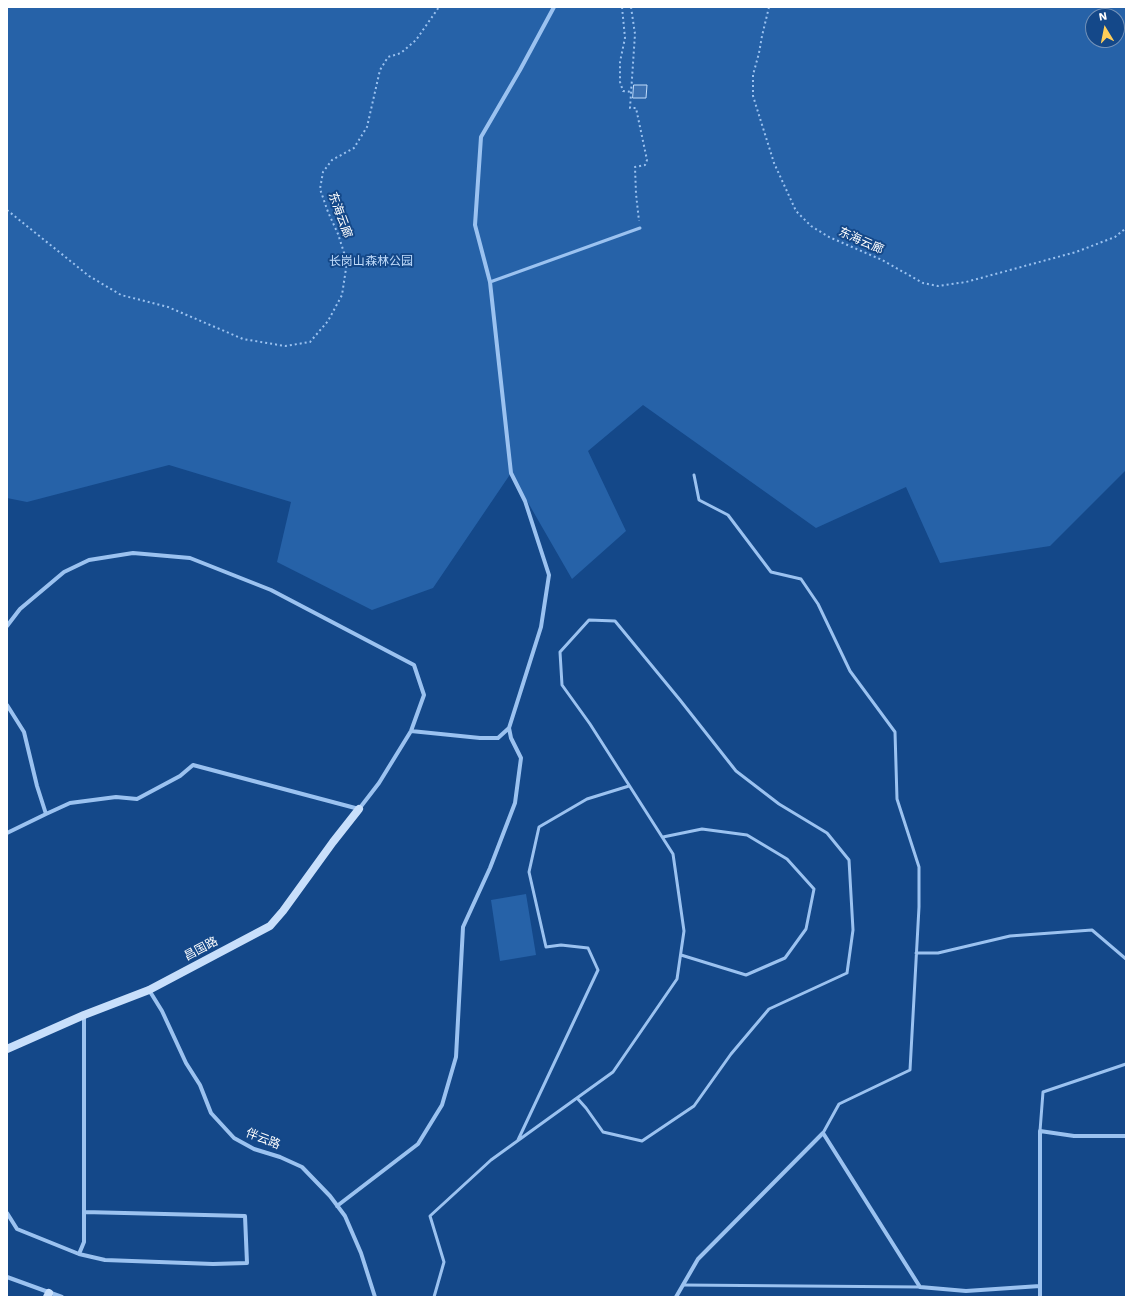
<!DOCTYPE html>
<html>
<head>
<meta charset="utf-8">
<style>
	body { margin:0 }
	#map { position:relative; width:1133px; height:1304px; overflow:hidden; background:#144889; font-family:"Work Sans",sans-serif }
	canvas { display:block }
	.frame { position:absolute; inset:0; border:8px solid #fff; pointer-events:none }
	.north { position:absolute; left:1085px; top:8px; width:40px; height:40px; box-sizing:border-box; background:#144889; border:1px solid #7291b8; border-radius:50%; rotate:350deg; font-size:11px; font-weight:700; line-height:16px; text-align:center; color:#fff }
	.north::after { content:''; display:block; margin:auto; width:14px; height:18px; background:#ffce59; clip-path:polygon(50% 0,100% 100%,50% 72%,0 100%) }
</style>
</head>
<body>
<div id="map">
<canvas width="1133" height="1304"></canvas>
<div class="frame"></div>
<div class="north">N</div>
</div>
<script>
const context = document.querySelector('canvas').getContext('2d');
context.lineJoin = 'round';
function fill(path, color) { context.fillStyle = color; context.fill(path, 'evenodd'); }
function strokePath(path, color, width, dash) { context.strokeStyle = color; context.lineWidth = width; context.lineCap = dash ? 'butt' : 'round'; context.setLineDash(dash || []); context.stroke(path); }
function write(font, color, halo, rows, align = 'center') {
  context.font = font + ' "Work Sans","Noto Sans SC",sans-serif'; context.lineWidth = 4; context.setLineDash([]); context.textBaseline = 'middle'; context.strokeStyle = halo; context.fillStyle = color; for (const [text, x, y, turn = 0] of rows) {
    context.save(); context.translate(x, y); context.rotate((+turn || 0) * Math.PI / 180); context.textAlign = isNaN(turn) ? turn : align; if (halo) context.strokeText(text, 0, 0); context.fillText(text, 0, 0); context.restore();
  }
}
fill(new Path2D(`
	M7 7H1126V470L1050 546 940 563 906 487 816 528 643 405 588 451 626 531 572 579 511 473 433 588 372 610 277 562 291 502 169 465 27 502 7 498ZM1093 16H1117V40H1093Z
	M526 894 536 955 500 961 491 900Z`), '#2662a8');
const building = new Path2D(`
	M634 85H647L646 98H633Z`);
fill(building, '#3d72b3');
strokePath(building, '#c1dcfb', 1);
strokePath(new Path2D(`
	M622 7 625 38 620 62V82L623 91 631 92
	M631 7 635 34 630 108H636L647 160 645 165 635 167 636 194 639 221
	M769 7 762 36 759 53 753 75V96L774 163 796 211 811 226 829 237 882 260 923 283 938 286 966 282 1076 252 1115 237 1126 228
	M7 210 89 276 121 295 168 307 243 339 285 346 310 342 328 321 342 295 347 262 338 234 328 212 320 189 323 172 332 160 354 148 367 127 380 70 388 57 401 53 416 40 439 7`), '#9bc2f0', 2, [2, 3]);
strokePath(new Path2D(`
	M490 282 640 228
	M694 475 699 500 728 515 771 572 801 579 818 604 850 671 895 732 897 799 919 867V907L910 1070 839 1104 823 1133
	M663 837 702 829 747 835 787 859 814 889 806 929 785 958 746 975 681 955
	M916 953H938L1010 936 1092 930 1126 959
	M1040 1131 1043 1092 1126 1064
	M518 1140 598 970 588 948 561 945 546 947 529 872 539 827 587 799 629 786
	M683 1285 920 1287
	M434 1297 444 1262 430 1216 491 1160 570 1103 613 1072 677 979 684 931 673 854 590 724 562 685 560 652 589 620 615 621 680 700 736 771 779 804 827 833 849 860 853 930 847 973 769 1009 731 1054 694 1106 642 1141 603 1132 586 1108 577 1098`), '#9bc2f0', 3);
strokePath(new Path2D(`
	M7 626 20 609 64 572 89 560 133 553 190 558 271 590 414 665 424 695 411 731 379 783 359 809 193 765 180 776 137 799 116 797 70 803 46 814 37 786 24 732 7 705
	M411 731 480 738H498L509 728 541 627 549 575 525 501 511 473 490 282 475 225 481 137 520 70 554 7
	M7 833 46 814
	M149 990 162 1011 186 1063 200 1085 211 1113 234 1138 254 1149 280 1157 302 1167 330 1196 345 1216 361 1253 375 1297
	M337 1206 418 1144 442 1105 456 1057 463 927 490 868 515 803 521 758 511 738 509 728
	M7 1213 17 1229 79 1254 84 1242V1015
	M79 1254 105 1260 213 1264 247 1263 245 1216 84 1212
	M7 1277 62 1297
	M676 1297 698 1259 823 1133 920 1287 966 1291 1040 1286
	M1040 1297V1131L1074 1136H1126`), '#9bc2f0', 4);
strokePath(new Path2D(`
	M7 1049 84 1015 149 990 270 926 283 911 333 842 359 809
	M47 1297 49 1293`), '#c8dffb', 8);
write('12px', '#fff', '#144889', [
	["东海云廊",340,215,70],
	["东海云廊",861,241,24],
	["昌国路",201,949,-28],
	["伴云路",263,1139,21]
]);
write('12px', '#c1dcfb', '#144889', [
	["长岗山森林公园",371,261]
]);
</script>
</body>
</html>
